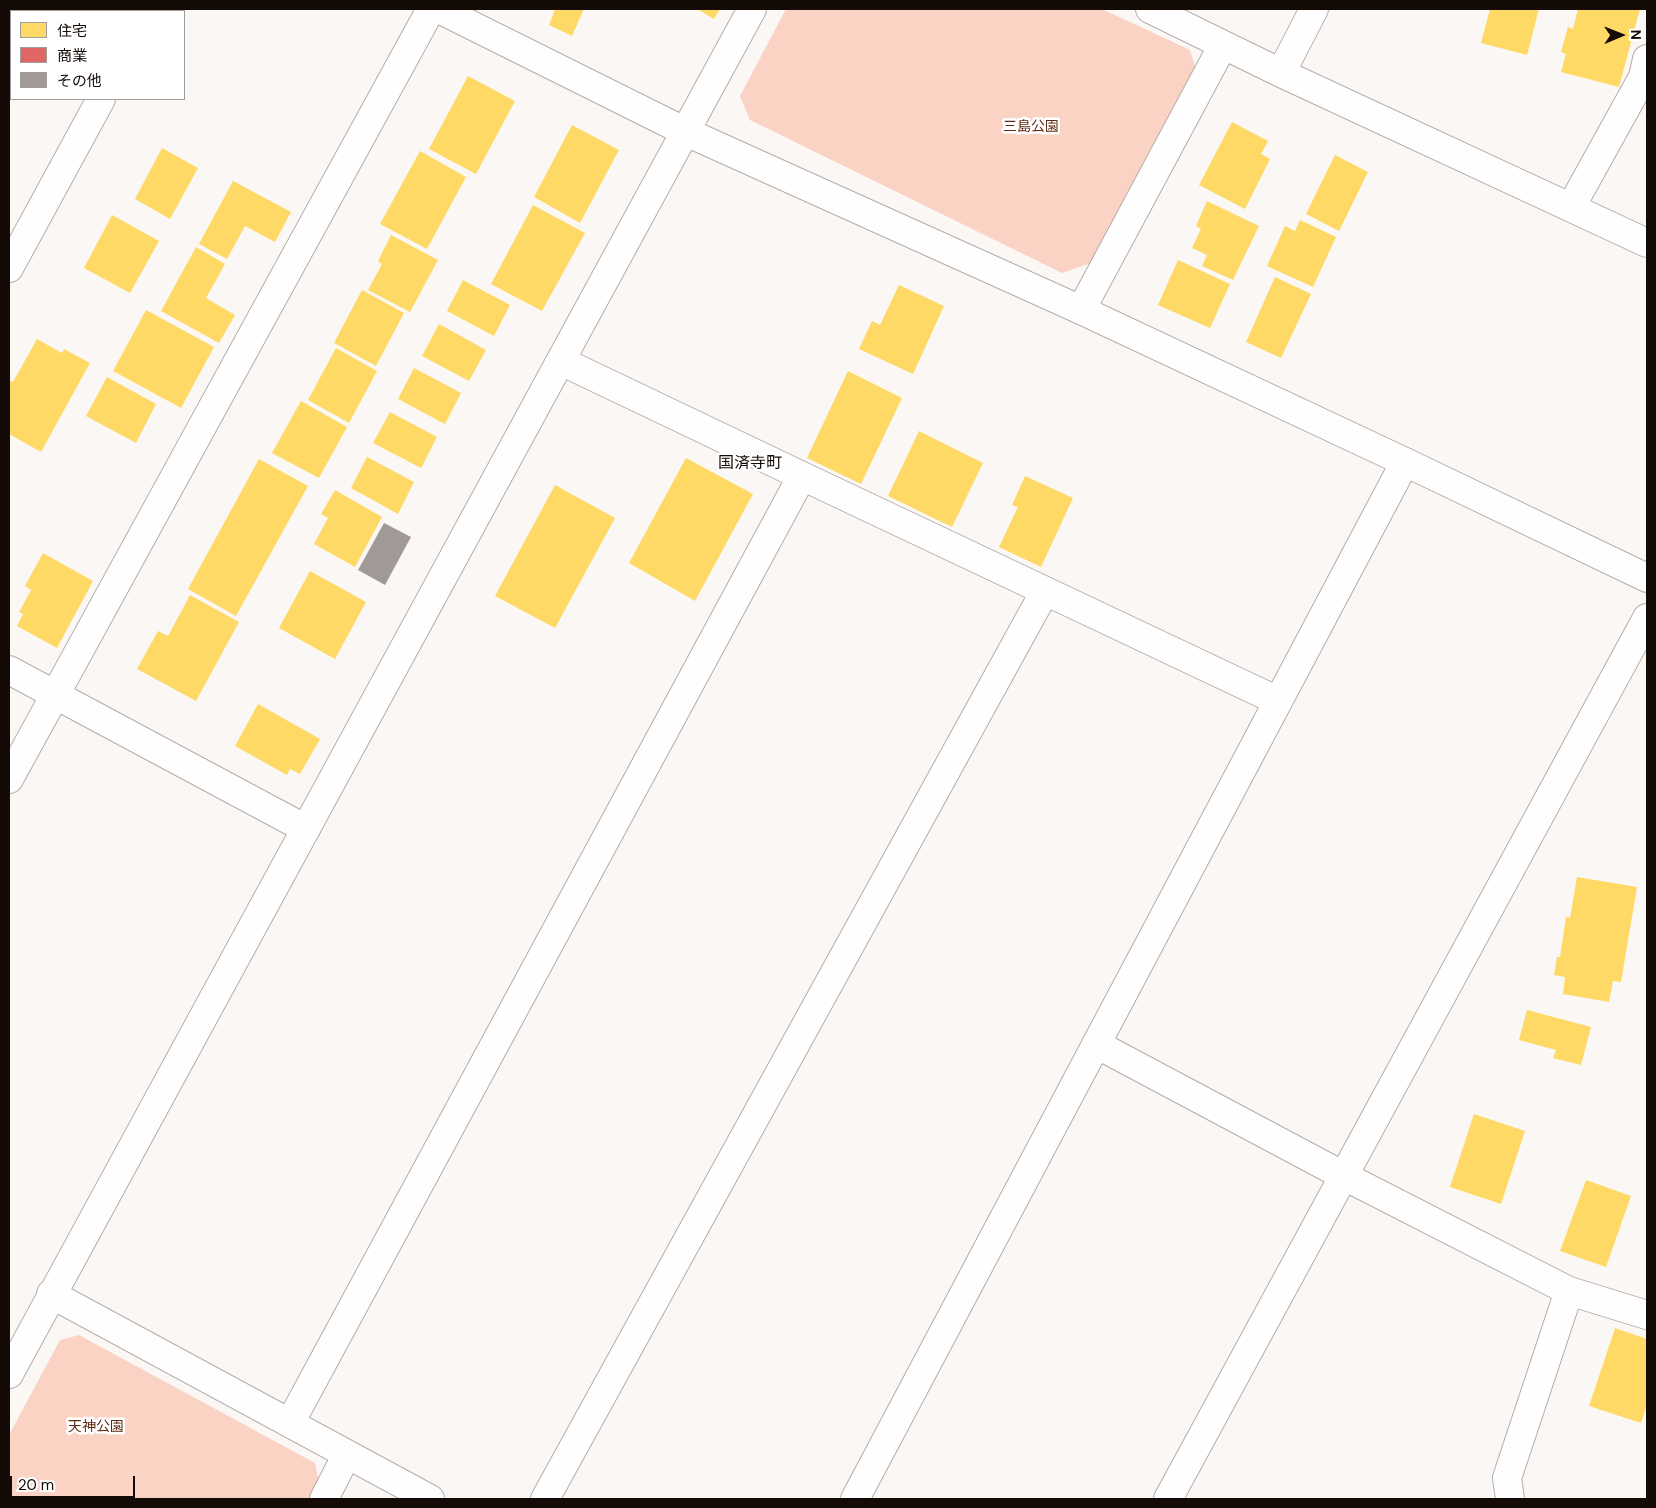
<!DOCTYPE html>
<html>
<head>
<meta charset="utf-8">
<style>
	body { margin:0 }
	#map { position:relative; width:1656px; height:1508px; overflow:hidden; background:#fbf7f5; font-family:"DM Sans","Noto Sans JP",sans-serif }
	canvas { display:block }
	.frame { position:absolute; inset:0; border:10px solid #140a06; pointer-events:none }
	.legend { position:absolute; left:10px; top:10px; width:175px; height:90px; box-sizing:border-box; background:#fff; border:1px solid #a19d9b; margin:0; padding:6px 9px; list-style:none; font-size:15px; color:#140a06 }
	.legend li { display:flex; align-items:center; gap:10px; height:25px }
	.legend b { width:25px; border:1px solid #a19d9b }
	.north { position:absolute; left:1596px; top:10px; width:50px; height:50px; -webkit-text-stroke:4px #fff; paint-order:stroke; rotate:89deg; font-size:14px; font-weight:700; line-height:20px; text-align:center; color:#140a06 }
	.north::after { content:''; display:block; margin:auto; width:18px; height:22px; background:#140a06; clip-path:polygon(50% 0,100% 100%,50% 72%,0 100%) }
	.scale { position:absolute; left:10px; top:1476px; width:125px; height:22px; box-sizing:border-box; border:2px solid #140a06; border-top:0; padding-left:6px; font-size:15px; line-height:18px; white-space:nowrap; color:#140a06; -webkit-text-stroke:4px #fff; paint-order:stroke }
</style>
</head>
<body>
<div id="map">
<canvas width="1656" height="1508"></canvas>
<div class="frame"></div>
<ul class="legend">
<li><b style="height:14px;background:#ffd966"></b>住宅</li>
<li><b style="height:14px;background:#e06666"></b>商業</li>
<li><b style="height:14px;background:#a09996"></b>その他</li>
</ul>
<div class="north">N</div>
<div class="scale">20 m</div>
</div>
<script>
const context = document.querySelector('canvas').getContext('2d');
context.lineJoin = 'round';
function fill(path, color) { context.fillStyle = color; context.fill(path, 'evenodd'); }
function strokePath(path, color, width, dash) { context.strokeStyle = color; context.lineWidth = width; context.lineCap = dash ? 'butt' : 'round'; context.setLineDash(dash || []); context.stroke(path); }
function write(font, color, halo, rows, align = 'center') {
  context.font = font + ' "DM Sans","Noto Sans JP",sans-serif'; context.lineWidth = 5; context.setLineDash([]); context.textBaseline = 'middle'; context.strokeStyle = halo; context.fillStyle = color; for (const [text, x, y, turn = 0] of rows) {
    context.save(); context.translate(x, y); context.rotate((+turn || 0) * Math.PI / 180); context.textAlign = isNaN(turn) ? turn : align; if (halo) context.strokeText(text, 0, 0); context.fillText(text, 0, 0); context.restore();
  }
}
fill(new Path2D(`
	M786 9H1102L1190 50 1196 70 1091 263 1062 273 750 120 740 96Z
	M79 1335 315 1463 319 1482 310 1499H9V1435L60 1340Z`), '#fad3c4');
fill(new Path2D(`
	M555 9H584L572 36 549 25Z
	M697 9H720L714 19Z
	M1490 9H1539L1527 55 1481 43Z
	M1578 9H1640L1619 87 1561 72 1566 54 1561 52 1568 27 1573 29Z
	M468 76 515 101 476 174 429 149Z
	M1232 122 1268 141 1261 154 1270 159 1245 209 1199 185Z
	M572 125 619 150 580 223 534 197Z
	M162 148 198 168 170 219 135 199Z
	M420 151 466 177 427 249 380 224Z
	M1335 155 1368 172 1339 231 1306 214Z
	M233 181 291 212 275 242 245 226 227 259 199 244Z
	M1207 201 1259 226 1233 280 1202 266 1207 255 1192 248 1201 229 1196 226Z
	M533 205 585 233 542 311 491 284Z
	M112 215 159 241 130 293 84 268Z
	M1300 220 1336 237 1313 287 1267 266 1285 226 1295 231Z
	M391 235 438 260 410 312 368 290 382 264 378 261Z
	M196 247 225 264 206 298 235 315 219 343 161 311Z
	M1178 260 1230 284 1210 328 1158 305Z
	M1275 277 1311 294 1281 358 1246 342Z
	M463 280 510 305 494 336 447 311Z
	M899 285 944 306 913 374 859 349 872 321 880 325Z
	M362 290 404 313 376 366 334 343Z
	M146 310 214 347 181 408 113 371Z
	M439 324 486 350 469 381 422 356Z
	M37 339 62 353 64 349 90 363 41 452 9 434V380L13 382Z
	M336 348 377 371 349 423 308 400Z
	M414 368 461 393 445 424 398 399Z
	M848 371 902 398 861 484 807 458Z
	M107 377 156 404 136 443 86 416Z
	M301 401 347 427 319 478 272 453Z
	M390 412 437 437 421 468 373 443Z
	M919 431 983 463 952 527 888 496Z
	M367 457 414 482 398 514 351 488Z
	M686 458 753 494 695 601 629 563Z
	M259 459 308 486 236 616 188 589Z
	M1025 476 1073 498 1041 567 999 547 1018 507 1012 505Z
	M555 485 615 518 555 628 495 596Z
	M335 490 382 517 355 567 314 544 328 518 321 514Z
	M43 553 93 581 57 648 17 626 23 614 19 612 31 590 25 586Z
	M310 571 366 602 335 659 279 628Z
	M190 595 239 622 196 701 137 669 158 631 168 636Z
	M258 704 320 739 300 774 290 769 287 775 235 746Z
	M1577 877 1637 887 1621 982 1613 981 1609 1002 1563 994 1565 977 1554 975 1557 957H1560L1566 917 1570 918Z
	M1527 1010 1591 1027 1581 1065 1553 1058 1556 1050 1519 1040Z
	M1474 1114 1525 1131 1501 1204 1450 1187Z
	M1586 1180 1631 1196 1606 1267 1560 1251Z
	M1615 1328 1647 1339V1405L1641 1423 1589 1406Z`), '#ffd966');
fill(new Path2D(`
	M9 9H55L53 11H11V42L9 41Z`), '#e06666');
fill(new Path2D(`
	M384 523 411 537 385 585 358 570Z`), '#a09996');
const street = new Path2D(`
	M1150 9 1281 73 1647 243
	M148 11 150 9
	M1281 73 1314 9
	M1571 207 1643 77 1647 59
	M9 268 101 99
	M1081 310 1223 45
	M561 361 802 476
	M9 670 306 829
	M9 779 431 9
	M1096 1044 1344 1176 1569 1291 1647 1315
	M51 1294 430 1499
	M290 1423 802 476 1278 701
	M324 1499 347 1454
	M545 1499 1045 591
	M855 1499 1405 462
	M1510 1499 1507 1478 1569 1291`);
const secondary = new Path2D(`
	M439 9 684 131 1081 310 1405 462 1647 578
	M9 1374 752 9
	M1168 1499 1647 618`);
strokePath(street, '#b5adaa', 30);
strokePath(secondary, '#b5adaa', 30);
strokePath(street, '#fefefe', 28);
strokePath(secondary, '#fefefe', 28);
write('14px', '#602b14', '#fff', [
	["三島公園",1031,127],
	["天神公園",96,1427]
]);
write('16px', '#140a06', '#fff', [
	["国済寺町",750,464]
]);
</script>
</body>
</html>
